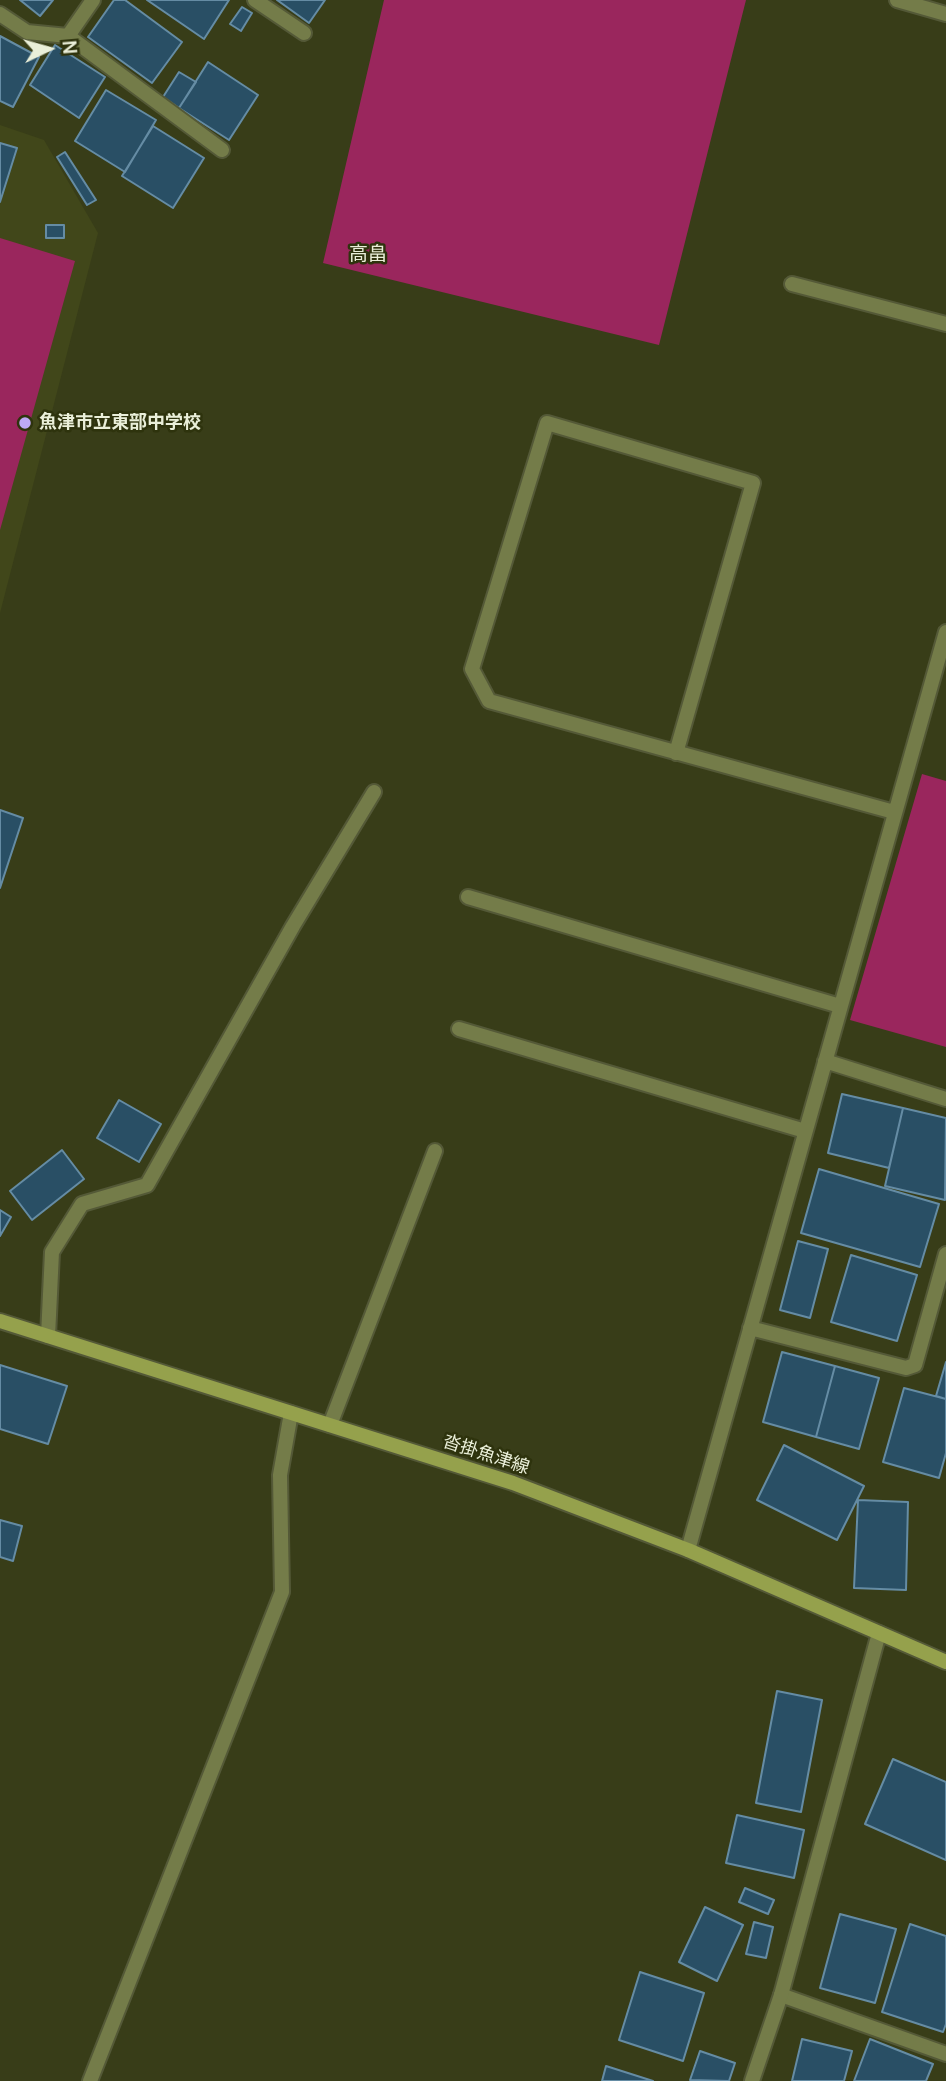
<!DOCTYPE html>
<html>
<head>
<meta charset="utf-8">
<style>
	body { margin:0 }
	#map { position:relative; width:946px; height:2081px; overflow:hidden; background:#383d18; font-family:Manrope,sans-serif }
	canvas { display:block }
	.north { position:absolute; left:14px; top:14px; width:70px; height:70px; -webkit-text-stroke:5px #2e330d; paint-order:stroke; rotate:85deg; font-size:19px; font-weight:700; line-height:28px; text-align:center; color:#eaefd9 }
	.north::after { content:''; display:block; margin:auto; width:24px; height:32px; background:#eaefd9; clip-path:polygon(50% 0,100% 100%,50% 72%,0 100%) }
</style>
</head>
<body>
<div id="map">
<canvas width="946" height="2081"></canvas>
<div class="north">N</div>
</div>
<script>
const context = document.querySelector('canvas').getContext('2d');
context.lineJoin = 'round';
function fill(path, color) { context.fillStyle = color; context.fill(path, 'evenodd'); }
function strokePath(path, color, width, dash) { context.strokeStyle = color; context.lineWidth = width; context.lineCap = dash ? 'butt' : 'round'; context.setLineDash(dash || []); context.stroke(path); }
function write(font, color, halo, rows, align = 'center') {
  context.font = font + ' Manrope,"Noto Sans JP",sans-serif'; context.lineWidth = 5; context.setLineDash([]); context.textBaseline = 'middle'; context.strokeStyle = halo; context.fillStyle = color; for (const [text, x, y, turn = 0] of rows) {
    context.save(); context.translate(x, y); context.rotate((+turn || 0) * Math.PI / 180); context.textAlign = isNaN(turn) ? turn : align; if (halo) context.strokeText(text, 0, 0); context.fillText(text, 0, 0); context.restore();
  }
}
fill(new Path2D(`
	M0 125 44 140 98 233 0 613Z`), '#41471a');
fill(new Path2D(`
	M384 0H746L659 345 323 263Z
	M0 238 75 261 0 530Z
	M922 774 946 781V1047L850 1020Z`), '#9a265d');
const building = new Path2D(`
	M20 0H53L40 16Z
	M114 0H125L182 42 152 83 88 37Z
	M147 0H229L204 39Z
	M277 0H325L309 23Z
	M242 7 252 13 241 31 230 24Z
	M0 36 39 57 13 107 0 101Z
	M55 45 105 77 79 118 30 85Z
	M208 62 258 95 229 140 179 108Z
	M179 72 196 82 179 108 163 97Z
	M106 90 156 120 125 172 75 141Z
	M153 126 204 158 173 208 122 176Z
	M0 143 17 148 0 202Z
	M65 152 96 200 87 205 57 157Z
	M46 225H64V238H46Z
	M0 810 23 818 0 888Z
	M842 1094 903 1108 889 1168 828 1153Z
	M119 1100 161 1124 139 1162 97 1138Z
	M903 1108 946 1118 945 1200 885 1186Z
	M62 1150 84 1179 32 1220 10 1191Z
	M819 1169 939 1204 920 1267 801 1233Z
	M0 1210 11 1217 0 1236Z
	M798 1241 828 1249 810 1318 780 1310Z
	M851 1255 917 1275 897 1341 831 1322Z
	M782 1352 835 1366 816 1437 763 1422Z
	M946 1362V1399L936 1396Z
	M0 1365 67 1386 48 1444 0 1429Z
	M835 1366 879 1378 859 1449 816 1437Z
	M904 1388 946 1399V1453L939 1478 883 1462Z
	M784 1445 864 1486 837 1540 757 1500Z
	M858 1500 908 1502 906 1590 854 1588Z
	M0 1520 22 1526 13 1561 0 1557Z
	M777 1691 822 1700 801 1812 756 1803Z
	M893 1759 946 1782V1860L865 1824Z
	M737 1815 804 1830 794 1878 726 1863Z
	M745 1888 774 1900 768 1914 739 1902Z
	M705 1907 743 1925 717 1981 679 1962Z
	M840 1914 896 1929 875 2003 820 1988Z
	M754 1922 773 1927 766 1958 746 1954Z
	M910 1924 946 1936V2024L943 2032 882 2012Z
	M640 1972 704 1993 683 2061 619 2040Z
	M802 2039 852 2051 844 2081H792Z
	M870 2039 933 2064 926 2081H854Z
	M700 2051 735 2063 729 2081 690 2080Z
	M606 2066 653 2081H602Z`);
fill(building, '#294f65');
strokePath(building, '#658ca4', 2);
const service = new Path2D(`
	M93 0 68 36 222 150
	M255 0 304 33
	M0 14 27 32 68 36
	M781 1995 946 2054`);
const minor = new Path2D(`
	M897 0 946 14
	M792 284 946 324
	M676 753 753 483 547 423 472 669 489 701 894 812
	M468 897 840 1006
	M459 1029 805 1131
	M825 1061 946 1099
	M750 1328 906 1368 915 1365 946 1254
	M48 1336 52 1252 82 1204 147 1185 293 926 374 792
	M330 1425 435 1151
	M688 1550 946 632
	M90 2081 282 1592 280 1475 291 1413
	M752 2081 781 1995 879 1633`);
const secondary = new Path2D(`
	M0 1321 513 1483 688 1550 946 1662`);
strokePath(service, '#545937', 18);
strokePath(minor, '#545937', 18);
strokePath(secondary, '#545937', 18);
strokePath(service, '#747c49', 14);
strokePath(minor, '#747c49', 14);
strokePath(secondary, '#95a14c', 14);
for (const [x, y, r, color] of [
	[25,423,7,"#bda9f5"]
]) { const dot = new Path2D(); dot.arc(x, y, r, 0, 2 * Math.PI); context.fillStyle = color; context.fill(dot); strokePath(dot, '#2e330d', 2.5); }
write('bold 18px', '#eaefd9', '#2e330d', [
	["魚津市立東部中学校",39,423]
], 'left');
write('18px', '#eaefd9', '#2e330d', [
	["沓掛魚津線",486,1455,18]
]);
write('19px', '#eaefd9', '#2e330d', [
	["高畠",368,255]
]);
</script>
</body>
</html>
